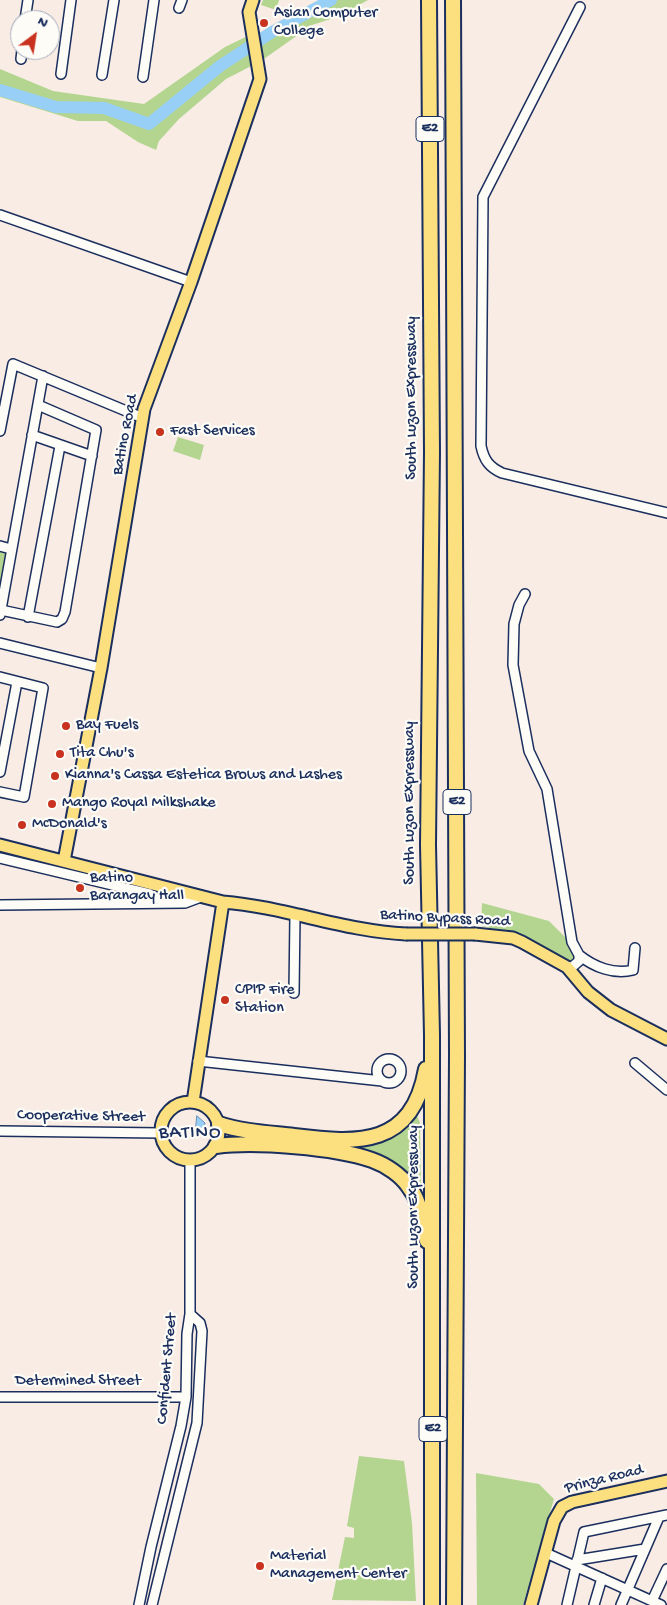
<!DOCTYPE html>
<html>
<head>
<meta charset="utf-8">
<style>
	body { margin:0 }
	#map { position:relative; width:667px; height:1605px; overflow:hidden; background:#f8ece5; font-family:"Gochi Hand",sans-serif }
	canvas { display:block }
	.north { position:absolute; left:10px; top:10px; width:50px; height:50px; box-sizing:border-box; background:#fdfcf7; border:1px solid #a3aaba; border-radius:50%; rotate:31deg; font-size:14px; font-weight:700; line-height:20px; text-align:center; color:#1b2f5e }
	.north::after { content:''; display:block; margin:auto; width:18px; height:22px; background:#c8321e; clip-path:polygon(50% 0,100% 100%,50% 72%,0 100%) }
</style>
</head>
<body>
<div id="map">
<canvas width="667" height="1605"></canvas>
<div class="north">N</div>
</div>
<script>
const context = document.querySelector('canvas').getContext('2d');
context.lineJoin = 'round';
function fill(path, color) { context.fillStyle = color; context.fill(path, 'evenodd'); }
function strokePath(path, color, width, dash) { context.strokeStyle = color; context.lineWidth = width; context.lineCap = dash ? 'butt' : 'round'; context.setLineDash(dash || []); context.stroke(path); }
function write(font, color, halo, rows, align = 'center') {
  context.font = font + ' "Gochi Hand",sans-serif'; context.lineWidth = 4.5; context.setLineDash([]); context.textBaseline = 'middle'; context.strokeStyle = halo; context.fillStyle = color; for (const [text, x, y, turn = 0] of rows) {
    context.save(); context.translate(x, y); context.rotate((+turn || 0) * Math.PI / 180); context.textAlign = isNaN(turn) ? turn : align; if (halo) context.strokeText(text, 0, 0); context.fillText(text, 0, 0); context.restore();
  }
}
fill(new Path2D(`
	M263 0H279L276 10 261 5Z
	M331 0H368L337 17 312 25 261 61 226 79 179 119 159 141 156 150 138 142 106 121H78L0 97V69L53 91 144 104 225 47 254 33 272 32Z
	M178 437 204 445 200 460 173 451Z
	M0 551 7 552 0 592Z
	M482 903 549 921 586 958 569 970 518 934 481 926Z
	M416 1113 420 1123 421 1195 409 1176 389 1164 358 1151 355 1147C383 1148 399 1133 416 1113Z
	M359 1456 404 1461 412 1523 416 1601 332 1600 345 1537 354 1538V1528L347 1526Z
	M476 1473 539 1484 554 1499 523 1605H477Z`), '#b3d58f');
const water = new Path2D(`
	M197 1116 205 1123 203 1135 196 1127Z`);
fill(water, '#98cff7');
strokePath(water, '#668fba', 1);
strokePath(new Path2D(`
	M0 90 56 107 104 108 149 124 220 66 272 32 331 0`), '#98cff7', 12);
const minor = new Path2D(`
	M580 7 483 197 481 446C484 460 489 467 502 473L667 513
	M179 8 182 0
	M25 20 28 0
	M21 59 22 50
	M61 74 71 0
	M102 75 114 0
	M143 77 154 0
	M0 215 191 282
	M0 431 13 364 143 418
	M32 435 92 456
	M0 546 11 549
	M525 594 519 605 514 624 513 665 529 751 547 789 572 942 579 955V961L572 967H567
	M1 610 57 622 62 619 65 612 96 430 38 405
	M0 615 43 376
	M28 617 60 446
	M0 643 101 668
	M0 677 43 688 24 797 0 792
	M0 772 17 682
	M0 858 150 894 165 903
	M0 905 185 903 201 897
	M579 955C594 967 614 975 633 970L635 948
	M294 993 295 915
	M377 1071a12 12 0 1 1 24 0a12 12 0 1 1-24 0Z
	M198 1061 382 1081
	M635 1063 667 1090
	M0 1131 161 1133
	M0 1397H186
	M546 1553 661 1605
	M577 1560 645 1549
	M652 1601 667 1569
	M139 1605 151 1547 181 1426 186 1397 187 1334 190 1314V1161
	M152 1605 197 1423 202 1331 200 1323 190 1314
	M567 1605 584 1532 667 1515
	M594 1605 602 1578
	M621 1605 659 1517`);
const major = new Path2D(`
	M0 845 223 902C285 907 343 931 406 934
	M64 861 101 668 144 409 191 282 260 79 249 12 253 0
	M475 934 513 938 522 942 567 967 588 992 611 1010 667 1039
	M161 1131a29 29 0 1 1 58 0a29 29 0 1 1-58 0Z
	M193 1102 223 902
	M531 1605 554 1521 562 1507 572 1502 667 1481`);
const highway = new Path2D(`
	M429 0 432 452 428 845 432 1035V1605
	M453 0 457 1054 454 1605
	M219 1124C244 1132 268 1133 294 1136 359 1144 412 1147 426 1069
	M216 1146C255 1141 335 1147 372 1160 386 1165 401 1175 409 1187 422 1203 421 1222 427 1241`);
strokePath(minor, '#1b2f5e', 12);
strokePath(major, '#1b2f5e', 15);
strokePath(highway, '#1b2f5e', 18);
strokePath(minor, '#fdfcf7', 9);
strokePath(major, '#fce080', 11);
strokePath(highway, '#fce080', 14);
const majorBridge = new Path2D(`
	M406 934H475`);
strokePath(majorBridge, '#1b2f5e', 15, []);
strokePath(majorBridge, '#fce080', 11);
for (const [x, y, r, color] of [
	[264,23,5,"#c8321e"],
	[160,432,5,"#c8321e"],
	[66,726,5,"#c8321e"],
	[60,754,5,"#c8321e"],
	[55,776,5,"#c8321e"],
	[52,804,5,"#c8321e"],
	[22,825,5,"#c8321e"],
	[80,888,5,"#c8321e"],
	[225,1000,5,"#c8321e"],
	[260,1566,5,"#c8321e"]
]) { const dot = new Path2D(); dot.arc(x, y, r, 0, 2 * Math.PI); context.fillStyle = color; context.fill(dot); strokePath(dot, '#fdfcf7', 2); }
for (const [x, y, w] of [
	[430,129,28],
	[457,802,28],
	[433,1429,28]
]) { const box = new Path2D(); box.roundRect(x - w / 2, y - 12.5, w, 25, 4); context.fillStyle = '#fdfcf7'; context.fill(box); strokePath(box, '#1b2f5e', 1); }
write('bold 15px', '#1b2f5e', null, [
	["E2",430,129],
	["E2",457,802],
	["E2",433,1429]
]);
write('16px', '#1b2f5e', '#fdfcf7', [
	["Asian Computer",274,14],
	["College",274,32],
	["Fast Services",170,432],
	["Bay Fuels",76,726],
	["Tita Chu's",70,754],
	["Kianna's Cassa Estetica Brows and Lashes",65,776],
	["Mango Royal Milkshake",62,804],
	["McDonald's",32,825],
	["Batino",90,879],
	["Barangay Hall",90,897],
	["CPIP Fire",235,991],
	["Station",235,1009],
	["Material",270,1557],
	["Management Center",270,1575]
], 'left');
write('16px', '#1b2f5e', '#fdfcf7', [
	["South Luzon Expressway",413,398,-90],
	["Batino Road",126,435,-79],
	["South Luzon Expressway",411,803,-90],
	["Batino Bypass Road",445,919,3],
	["Cooperative Street",81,1117,1],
	["South Luzon Expressway",415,1207,-90],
	["Confident Street",168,1369,-85],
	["Determined Street",78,1382],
	["Prinza Road",604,1480,-14]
]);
context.letterSpacing = '1px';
write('19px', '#1b2f5e', '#fdfcf7', [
	["BATINO",190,1134]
]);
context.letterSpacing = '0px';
</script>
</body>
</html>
